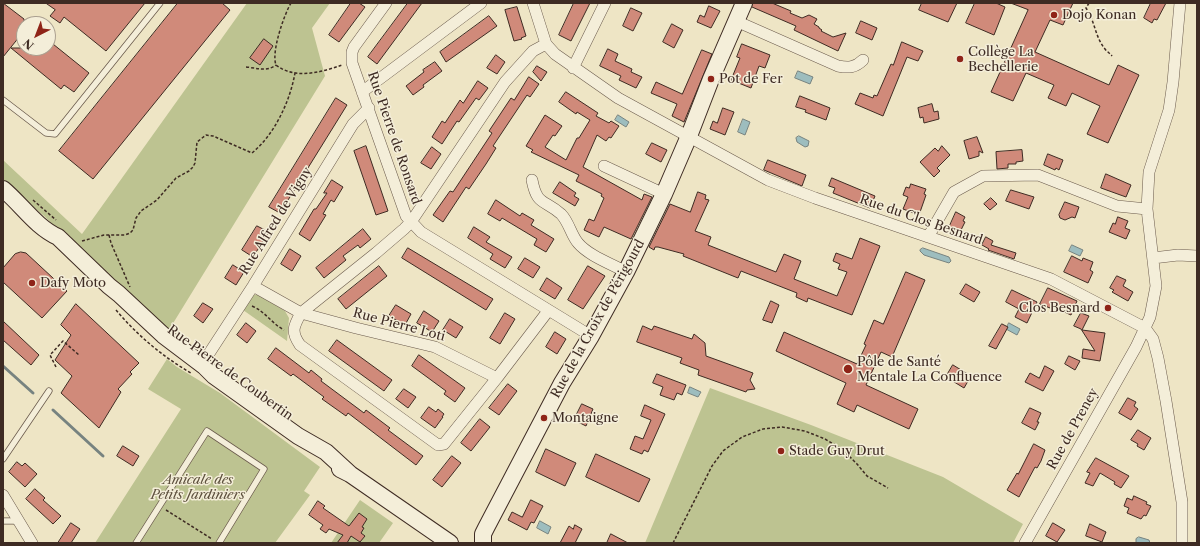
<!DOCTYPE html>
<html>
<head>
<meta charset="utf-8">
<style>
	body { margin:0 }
	#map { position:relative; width:1200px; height:546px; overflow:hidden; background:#eee5c5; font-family:"Libre Caslon Text",serif }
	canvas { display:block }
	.frame { position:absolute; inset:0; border:4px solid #3e2b23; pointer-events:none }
	.north { position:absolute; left:16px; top:16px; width:40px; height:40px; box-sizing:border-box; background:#f4eed9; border:1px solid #aba090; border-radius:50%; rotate:222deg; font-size:11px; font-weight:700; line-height:16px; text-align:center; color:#3e2b23 }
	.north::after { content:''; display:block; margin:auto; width:14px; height:18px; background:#8f2418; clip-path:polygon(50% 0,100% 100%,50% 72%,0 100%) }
</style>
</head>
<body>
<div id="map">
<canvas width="1200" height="546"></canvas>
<div class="frame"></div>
<div class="north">N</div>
</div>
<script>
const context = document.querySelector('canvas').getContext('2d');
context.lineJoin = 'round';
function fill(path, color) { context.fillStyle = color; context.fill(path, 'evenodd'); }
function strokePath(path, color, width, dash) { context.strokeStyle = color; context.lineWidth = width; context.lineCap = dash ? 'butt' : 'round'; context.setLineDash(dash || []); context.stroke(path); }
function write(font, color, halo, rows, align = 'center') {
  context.font = font + ' "Libre Caslon Text",serif'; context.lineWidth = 3; context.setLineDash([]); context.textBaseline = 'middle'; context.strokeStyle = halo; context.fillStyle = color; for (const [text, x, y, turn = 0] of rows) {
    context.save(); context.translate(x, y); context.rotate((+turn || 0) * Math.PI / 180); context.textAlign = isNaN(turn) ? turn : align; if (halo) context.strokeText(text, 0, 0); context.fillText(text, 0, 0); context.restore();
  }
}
fill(new Path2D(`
	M247 3H330L312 28 325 76 172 325 166 334 43 215 3 183V160L82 234Z
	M254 295H260L285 311 289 318 287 341 243 310Z
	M167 359 177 367 220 393 320 467 304 491 310 495 275 543H95L181 409 148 389Z
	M710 388 811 425 943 477 1023 524 1013 543H645Z
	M360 500 393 523 379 543H331Z`), '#bdc391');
const water = new Path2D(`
	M798 71 813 77 810 84 795 78Z
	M618 115 629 122 626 127 615 120Z
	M743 119 750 122 745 135 738 132Z
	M799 136 809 141 808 146 805 147 797 142 796 138Z
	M1072 245 1083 250 1080 256 1069 251Z
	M923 248 949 257 951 261 949 263 924 255 920 251V250Z
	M1009 323 1020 329 1017 335 1006 329Z
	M690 387 701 392 698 397 688 393Z
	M540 521 551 527 548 534 537 528Z
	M1139 537 1149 540 1150 543H1136V539Z`);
fill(water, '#9dbdbe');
strokePath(water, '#778380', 1);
strokePath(new Path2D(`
	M3 366 33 393
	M53 410 103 456`), '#778380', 3);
const building = new Path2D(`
	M3 3 24 19V31L3 57Z
	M46 3H145L106 51 64 17 60 23 50 16 55 10Z
	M178 3H222L230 10 93 179 59 151Z
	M351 3H359L365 7 339 42 329 35Z
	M408 3H422L377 64 368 57Z
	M574 3H590L571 41 559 35Z
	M753 3H772L791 11 790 13 802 18 809 15 817 19 814 24 819 27V28L822 30 821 31 833 37 846 33 838 51 794 30 796 26 752 7Z
	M922 3H957L948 22 919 10Z
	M975 3H996L1005 7 994 35 966 23Z
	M1011 3H1073L1063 25 1050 20 1035 52 1109 85 1118 65 1139 75 1108 143 1087 134 1100 106 1072 93 1066 106 1048 98 1054 85 1026 73 1013 101 991 92 1028 10Z
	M1151 3H1166L1157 20 1154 19 1152 23 1144 18Z
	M709 6 720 11 711 28 697 22 700 15 704 17Z
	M517 7 526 36 521 38 522 39 514 41 505 10Z
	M631 8 642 13 633 31 623 26Z
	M489 16 497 26 446 62 440 52Z
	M861 21 877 28 872 40 856 33Z
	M672 24 683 30 674 48 663 42Z
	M264 39 273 46 260 65 250 58Z
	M48 40 89 73 74 92 64 85 61 89 11 48H48Z
	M902 42 923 51 918 61 907 57 883 116 855 104 860 93 873 98 874 95 877 96 891 64 893 65Z
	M742 44 770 55 765 68 759 66 751 88 731 80 740 58 737 57Z
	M608 49 618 54 615 61 632 69 631 72 642 77 636 88 619 80 621 76 600 66Z
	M702 50 712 54 684 122 672 116 677 104 651 93 656 82 682 94Z
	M496 55 505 62 497 74 487 68Z
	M435 62 442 71 423 85 424 87 413 95 406 86 424 72 423 70Z
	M537 66 547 72 541 81 533 72Z
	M529 77 539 84 530 97 527 95 493 146 496 148 486 164 469 189 466 187 443 222 433 215 450 191 453 192 492 133 489 131 511 98 514 100Z
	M478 81 488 88 479 100 476 98 459 122 457 121 442 144 432 137 442 121 445 123 460 100 463 103Z
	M566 92 598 113 596 116 609 123 611 121 619 126 611 138 609 137 606 141 597 135 583 167 642 200 644 194 652 197 631 239 604 227 599 237 584 230 589 219 594 221 604 198 601 196 602 194 576 181 579 175 531 152 533 150 526 146 545 115 562 126 555 136 553 135 545 147 566 160 577 138H579L590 120 577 112 576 114 559 102Z
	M800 96 830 108 826 120 805 112 806 110 796 107Z
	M336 98 347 105 280 213 269 207Z
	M932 104 934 112 938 111 939 119 924 123 923 117 920 118 918 108Z
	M723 108 734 112 725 135 710 129 713 121 717 123Z
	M977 137 983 153 979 151V156L969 159 964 141Z
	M652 143 667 150 661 162 646 154Z
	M366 146 388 211 376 215 354 151Z
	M942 146 950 155 937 168 940 171 934 177 920 162 935 148 938 151Z
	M432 147 441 154 431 169 421 163Z
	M1022 150 1023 161 1016 162V164H1008V168L997 169 996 152Z
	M1048 154 1063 160 1059 170 1056 168 1055 170 1044 165Z
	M768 160 806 175 802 186 764 170Z
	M1106 174 1131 185 1126 197 1101 188Z
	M832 178 875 196 870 208 833 193 835 188 829 186Z
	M332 180 343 187 334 202 331 200 323 214 326 215 310 241 299 234 314 209H316L327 193H324Z
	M560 182 576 193 574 196 579 199 575 206 553 193Z
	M911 184 926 189 924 194 926 195 919 215 903 209 908 197 903 195 906 187 909 188Z
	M1011 190 1034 197 1029 209 1006 201Z
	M698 192 706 195 705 199 709 200 695 231 711 237 708 245 776 272 784 254 801 261 794 279 837 296 847 272 838 269 840 264 833 261 836 253 852 259 860 238 880 246 852 315 808 298 807 302 796 297 797 293 741 271 738 278 683 256 684 254 658 247H655L654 250 649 247 670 204 690 212Z
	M991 198 997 204 990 210 984 204Z
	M496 200 520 216 522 213 534 220 531 225 554 239 546 252 534 245 537 239 502 218 500 221 488 214Z
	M1065 202 1079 207 1075 218 1072 217 1065 220 1060 218 1059 215Z
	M956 212 965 217 963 221 965 222 958 236 948 230Z
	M1118 217 1128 221 1125 228 1130 230 1126 239 1109 232 1113 223 1115 224Z
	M257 226 269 232 253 257 242 250Z
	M474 227 490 237 486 242 512 257 505 268 490 259 493 254 468 238Z
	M363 229 371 239 360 248 358 245 343 256 346 260 324 278 316 268Z
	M986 237 993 241 991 245 1016 253 1014 259 988 250 989 249 982 245Z
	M408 248 493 299 486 310 402 258Z
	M290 249 301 256 292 271 281 264Z
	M21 252 26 253 67 291 42 318 3 282V268L15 254Z
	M1072 256 1082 261 1083 258 1093 262 1090 270 1093 272 1088 283 1064 272Z
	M525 258 540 267 533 278 518 269Z
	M233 265 244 272 236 285 225 278Z
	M379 266 387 276 346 309 338 299Z
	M588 266 605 276 583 309 568 300Z
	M906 272 925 280 892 357 881 352 866 385 918 409 909 429 857 405 854 412 837 404 846 383 776 351 784 332 857 364 866 345 864 344 874 320 883 324Z
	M1117 276 1126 280 1123 286 1133 292 1128 301 1112 292 1114 290 1110 288Z
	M547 278 562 288 555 299 540 290Z
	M966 284 980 292 974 302 960 294Z
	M1048 288 1077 301 1071 315 1051 306 1050 308 1040 304Z
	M1012 290 1037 302 1027 323 1015 317 1019 309 1006 302Z
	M771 301 779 305 772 323 763 320Z
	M203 303 213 309 203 323 194 316Z
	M76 304 139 363 130 372 132 374 118 389 121 392 99 428 61 393 72 376 55 360 71 335 61 325Z
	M396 305 411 314 405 325 389 316Z
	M424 311 439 321 432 332 417 323Z
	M505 313 515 319 500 344 490 338Z
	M1081 313 1089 316 1082 330 1105 333 1100 361 1082 358 1083 349 1095 351 1081 329 1074 326Z
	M450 319 463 327 456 338 443 330Z
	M3 321 39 355 31 365 3 340Z
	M246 323 256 331 247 343 237 335Z
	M1002 324 1008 327 996 349 989 346Z
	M643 326 652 330 654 326 692 339 694 334 705 343 706 356 753 373 750 380 755 389 747 390 746 392 698 375 699 370 680 363 682 358 637 342Z
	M555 332 566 339 557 354 546 347Z
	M337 340 392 380 384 391 329 351Z
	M276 348 309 373 311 370 322 379 321 381 364 413 366 410 390 428 388 430 423 456 416 465 348 413 346 416 322 399 324 397 293 374 291 376 268 359Z
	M419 355 465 388 455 402 444 394 446 391 412 366Z
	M1069 356 1080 361 1075 370 1065 364Z
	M953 365 971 376 964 388 946 377Z
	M1045 366 1054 371 1043 391 1025 382 1030 373 1039 378Z
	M657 374 686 385 682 395 677 393 674 400 660 395 663 387 653 383Z
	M508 384 517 391 499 415 489 408Z
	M404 389 416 397 408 408 396 399Z
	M1128 398 1136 402 1134 406 1138 409 1131 420 1119 413Z
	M582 404 593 409 586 426 574 420Z
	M645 405 665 414 648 452 644 450 642 454 630 449 635 436 643 439 651 420 641 416Z
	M429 407 436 412 438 409 444 414 442 417H443L435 428 421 418Z
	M1030 408 1041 413 1037 422H1039L1035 430 1022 423Z
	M480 419 490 427 471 451 461 443Z
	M1138 430 1151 438 1144 450 1137 446 1138 444 1131 440Z
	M1034 444 1045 450 1041 461 1037 468 1035 467 1019 497 1007 490 1017 473 1018 474Z
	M123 446 139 456 133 466 117 456Z
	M546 449 576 463 565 486 536 472Z
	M596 454 650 479 639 502 586 477Z
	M452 456 461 463 442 487 433 480Z
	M1096 458 1129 476 1121 488 1114 484 1115 482 1100 473 1093 486 1085 483 1090 473 1087 472Z
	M17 462 22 466 25 463 37 474 25 487 9 472Z
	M35 489 45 498 43 500 61 516 53 524 26 499Z
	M1134 496 1147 502 1146 504 1151 506 1146 516 1144 515 1141 519 1127 513 1129 508 1124 506 1127 498 1132 500Z
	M531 500 543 506 534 523 531 522 527 530 508 520 512 512 522 517Z
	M318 501 325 506 323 508 349 526 359 513 367 519 362 527 364 528 361 533 365 536 360 542 351 536 347 543H337L343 535 329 529 326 533 320 529 323 525 309 515Z
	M71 523 80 529 71 543H58Z
	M1053 523 1065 530 1057 542 1046 536Z
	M1090 524 1106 532 1102 542 1086 536Z
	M575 525 582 529 575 543H560L569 526 573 529Z
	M611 534 628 543H607Z`);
fill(building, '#d08a7a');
strokePath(building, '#3e2b23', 1);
const lane = new Path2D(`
	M3 100 46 133 55 134 160 3
	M3 459 49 391
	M3 521H19
	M136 543 207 431 264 469 219 543`);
const street = new Path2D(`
	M386 3 354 47 352 52V63L406 216 421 232 591 336
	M533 3 546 44 555 54 618 98 768 180 815 198 1051 279 1145 328 1153 339 1158 358 1166 401 1182 502V543
	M736 21 838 66C848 68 855 68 863 60
	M573 68 605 3
	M362 92 481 3
	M604 166 664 194
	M532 180C537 206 544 199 561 214 569 222 571 235 578 243 589 256 612 264 626 272
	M928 237 954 192 983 176 1038 175 1117 206 1147 209
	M1153 258 1178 255 1197 256
	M253 286 301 313 356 328 435 347 497 378 548 311
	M210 352 253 286 353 124 369 108
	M497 378 444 444 438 445 300 345C291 332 293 327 301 313L376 253 404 229 411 222 505 82 533 51 546 44
	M3 495 32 543
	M1025 543 1136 347 1150 317 1156 286 1147 209 1149 172 1169 110 1173 82 1180 3`);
const secondary = new Path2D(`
	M3 189C22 205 36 227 58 237L109 286 119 294 163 335 204 366 214 376 298 436 326 452 350 474
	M340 469 350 474 450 543
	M483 542V534L486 528 562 383 591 336 626 272 664 194 689 136 711 79 744 3`);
strokePath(lane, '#6a5a4c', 7);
strokePath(street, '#6a5a4c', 12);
strokePath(secondary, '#3e2b23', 18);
strokePath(new Path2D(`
	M291 3C284 15 271 52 276 65 295 80 322 72 342 65
	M1089 3 1086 8C1095 21 1095 37 1105 49 1107 52 1110 53 1112 56
	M246 67C257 68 267 72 276 65
	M33 200 56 220
	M109 235 111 243 130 287
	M82 241 104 235H125L130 233 133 230 136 218 141 211 157 200 176 178 189 171 193 167 195 163 197 142 206 135 213 136 252 153C275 134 290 101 295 73
	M252 306C266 312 271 323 284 330
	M116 310C137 335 163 357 191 373
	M56 367 50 355 63 341 79 355
	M166 510 212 539
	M673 543 712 466 723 451 742 437 763 429 782 427 805 431 825 439 842 449 857 464 867 476 888 488`), '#3e2b23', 1.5, [3, 2]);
strokePath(lane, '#f4eed9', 5.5);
strokePath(street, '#f4eed9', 11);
strokePath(secondary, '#f4eed9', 16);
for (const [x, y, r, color] of [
	[1054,15,4,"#8f2418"],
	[960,59,4,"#8f2418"],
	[711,79,4,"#8f2418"],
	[32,283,4,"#8f2418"],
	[1108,308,4,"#8f2418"],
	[848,369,5,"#8f2418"],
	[544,418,4,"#8f2418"],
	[781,451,4,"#8f2418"]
]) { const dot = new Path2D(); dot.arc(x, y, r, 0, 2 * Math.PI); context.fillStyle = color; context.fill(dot); strokePath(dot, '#f4eed9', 1.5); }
write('13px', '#3e2b23', '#f4eed9', [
	["Dojo Konan",1062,15],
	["Collège La",968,52],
	["Bechellerie",968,67],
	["Pot de Fer",719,79],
	["Dafy Moto",40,283],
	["Clos Besnard",1100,308,"right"],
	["Pôle de Santé",857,362],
	["Mentale La Confluence",857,377],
	["Montaigne",552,418],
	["Stade Guy Drut",789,451]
], 'left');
write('13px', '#3e2b23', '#f4eed9', [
	["Rue Pierre de Ronsard",394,138,71],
	["Rue du Clos Besnard",921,220,19],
	["Rue Alfred de Vigny",276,221,-58],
	["Rue de la Croix de Périgourd",598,319,-61],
	["Rue Pierre Loti",399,325,15],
	["Rue Pierre de Coubertin",230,373,36],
	["Rue de Preney",1073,429,-61]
]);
write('italic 13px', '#5e513e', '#f4eed9', [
	["Amicale des",198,480],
	["Petits Jardiniers",198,495]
]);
</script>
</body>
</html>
